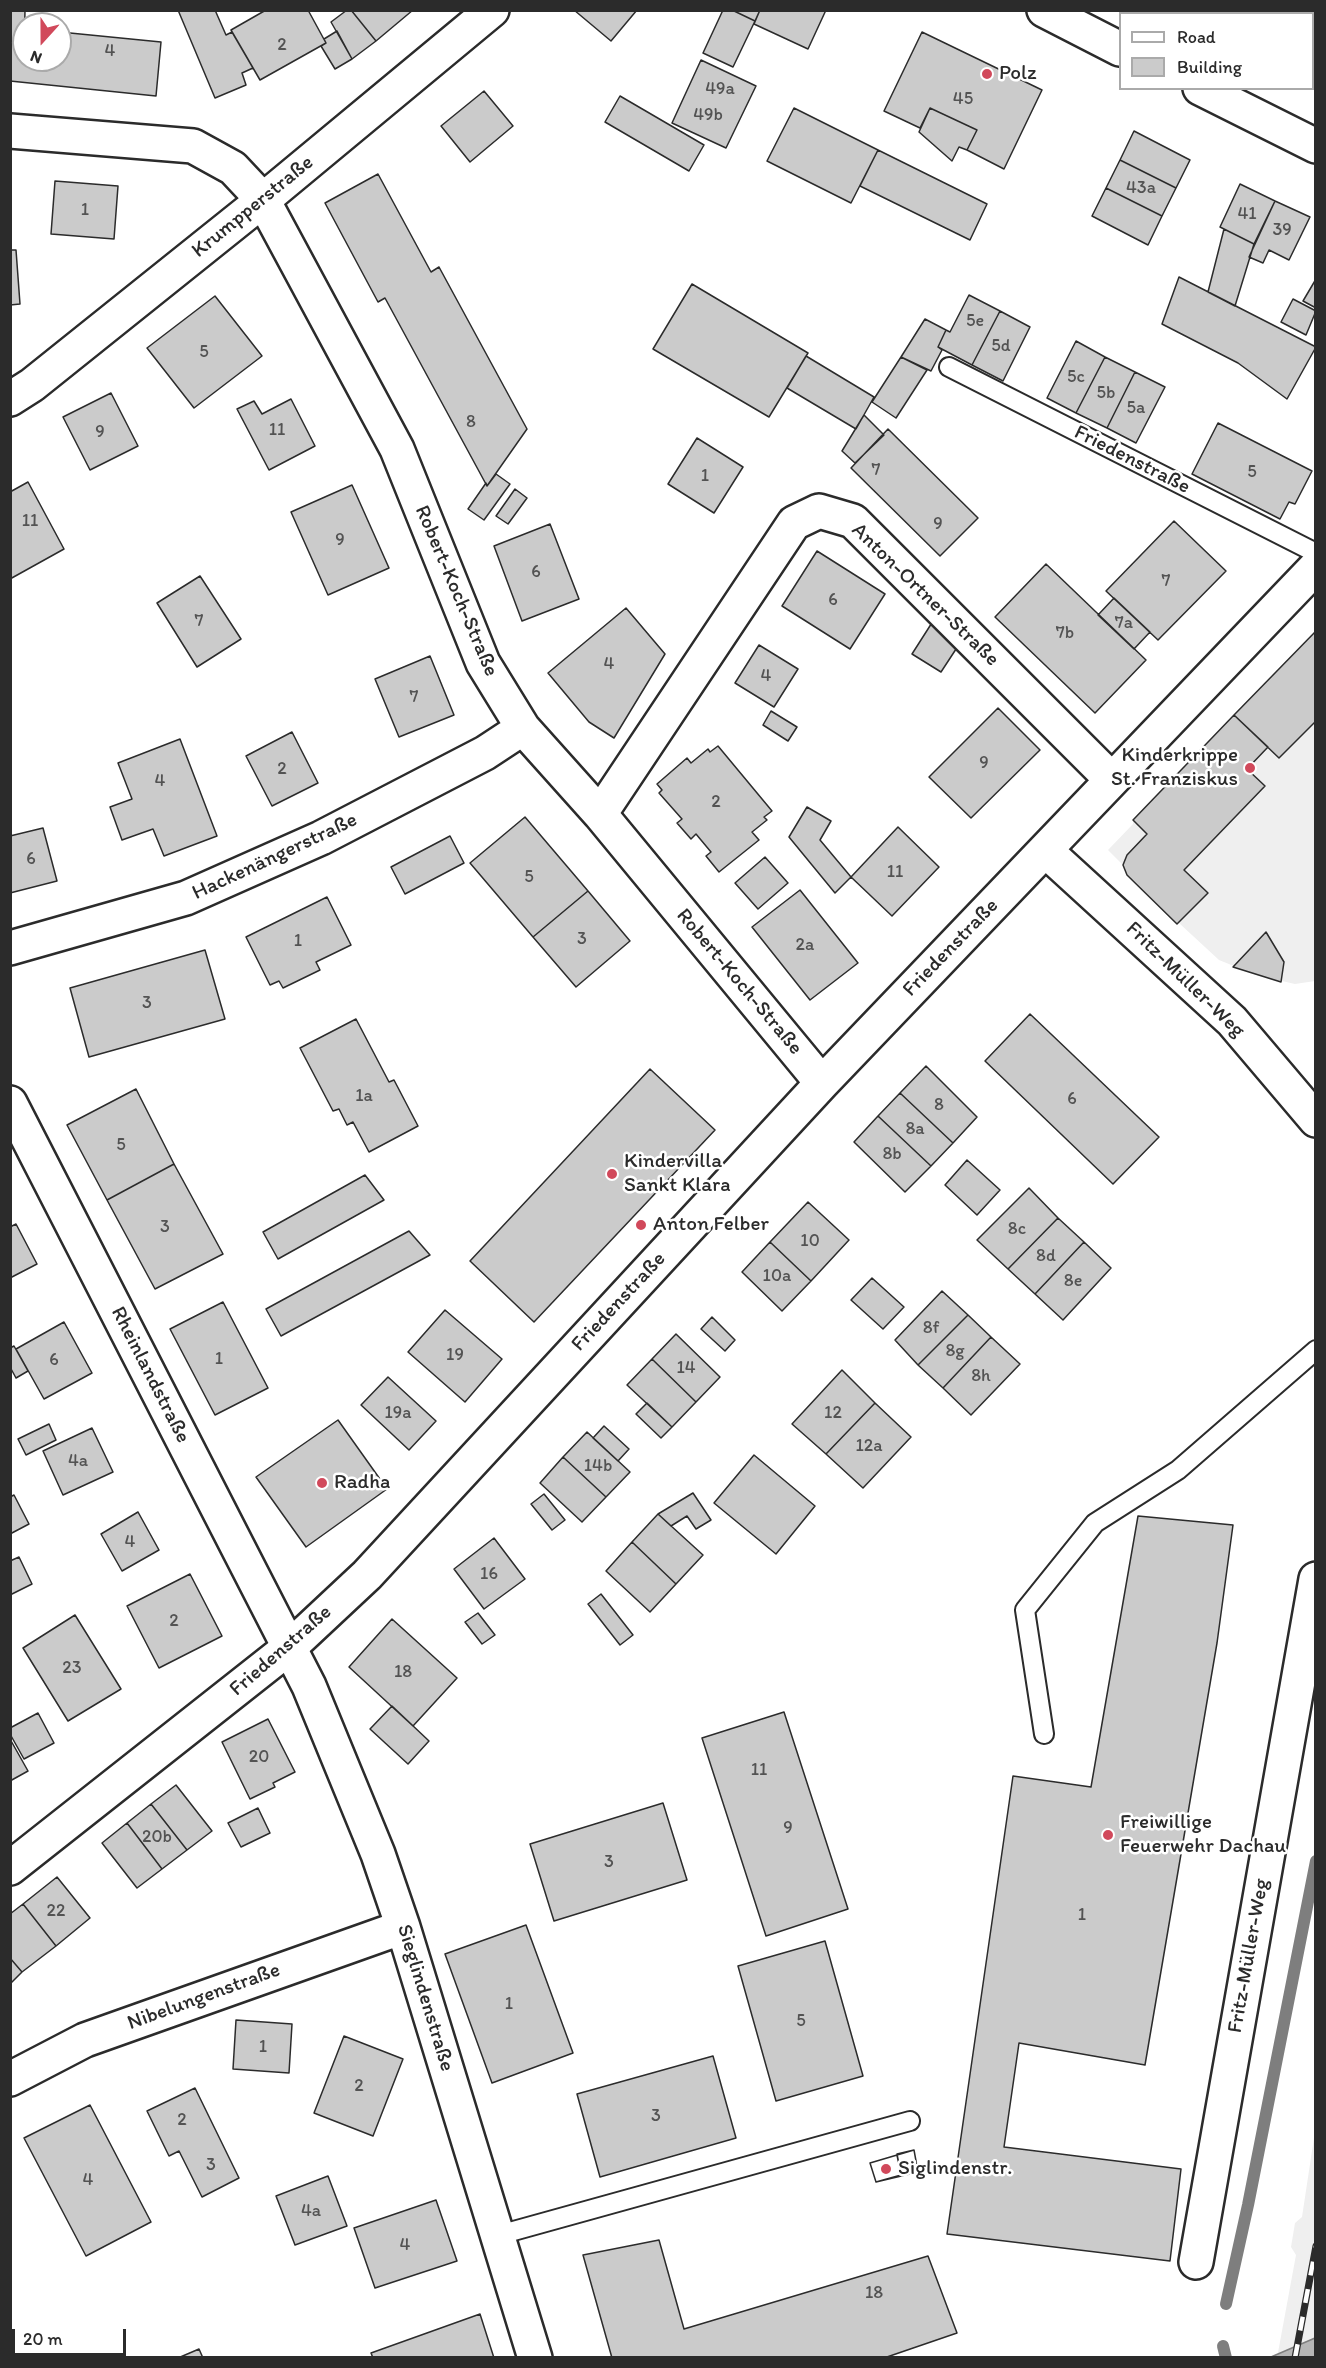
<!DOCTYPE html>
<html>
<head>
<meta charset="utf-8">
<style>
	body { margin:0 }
	#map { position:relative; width:1326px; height:2368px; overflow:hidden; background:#fff; font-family:Itim,sans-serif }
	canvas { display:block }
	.frame { position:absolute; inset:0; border:12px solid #2b2b2b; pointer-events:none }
	.legend { position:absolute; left:1119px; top:12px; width:195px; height:78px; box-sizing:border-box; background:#fff; border:2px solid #aaa; margin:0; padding:8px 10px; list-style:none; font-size:18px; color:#2b2b2b }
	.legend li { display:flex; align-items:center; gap:12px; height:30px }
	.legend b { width:30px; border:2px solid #aaa }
	.north { position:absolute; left:12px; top:12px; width:60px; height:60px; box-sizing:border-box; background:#fff; border:2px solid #aaa; border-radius:50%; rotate:201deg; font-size:16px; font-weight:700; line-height:24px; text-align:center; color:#2b2b2b }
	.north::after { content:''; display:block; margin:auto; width:21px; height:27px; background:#d1495b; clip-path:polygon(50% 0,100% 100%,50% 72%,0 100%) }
	.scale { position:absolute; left:12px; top:2329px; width:114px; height:27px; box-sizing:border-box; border:3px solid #2b2b2b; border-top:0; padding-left:8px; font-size:18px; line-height:21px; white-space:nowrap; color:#2b2b2b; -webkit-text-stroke:4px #fff; paint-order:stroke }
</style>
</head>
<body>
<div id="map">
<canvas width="1326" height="2368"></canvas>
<div class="frame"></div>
<ul class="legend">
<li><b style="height:8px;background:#fff"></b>Road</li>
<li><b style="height:16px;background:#cbcbcb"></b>Building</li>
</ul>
<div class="north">N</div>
<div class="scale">20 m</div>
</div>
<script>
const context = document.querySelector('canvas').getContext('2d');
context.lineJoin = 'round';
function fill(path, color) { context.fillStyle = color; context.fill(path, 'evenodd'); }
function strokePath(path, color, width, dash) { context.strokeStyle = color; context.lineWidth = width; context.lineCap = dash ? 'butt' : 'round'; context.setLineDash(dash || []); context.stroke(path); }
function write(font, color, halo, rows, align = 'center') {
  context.font = font + ' Itim,sans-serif'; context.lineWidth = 5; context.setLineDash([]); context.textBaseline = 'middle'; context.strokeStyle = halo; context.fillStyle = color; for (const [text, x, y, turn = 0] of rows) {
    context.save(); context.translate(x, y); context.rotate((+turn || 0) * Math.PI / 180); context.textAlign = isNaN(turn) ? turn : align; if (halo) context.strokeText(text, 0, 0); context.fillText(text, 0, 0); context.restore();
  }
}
fill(new Path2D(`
	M1315 631V981L1295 984 1256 975 1219 960 1127 875 1123 865 1108 850 1133 824V820Z
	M1315 2131V2357L1277 2358 1296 2255 1291 2247 1295 2223 1302 2217Z`), '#efefef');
const water = new Path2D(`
	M1315 2338V2357H1271Z`);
fill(water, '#b6b6b6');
strokePath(water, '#7e7e7e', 1.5);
strokePath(new Path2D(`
	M1178 10 1184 14
	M1312 74 1316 75
	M1226 2304 1248 2205 1316 1861
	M1223 2346 1226 2358`), '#7e7e7e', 12);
const building = new Path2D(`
	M10 10H25L24 60H60V32L161 42 156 96 10 81Z
	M178 10H215L226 35 232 32 253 68 242 73 246 85 215 98Z
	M266 10H308L326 43 260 80 231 30Z
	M347 10H351L376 41 352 59 331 22Z
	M351 10H413L376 41Z
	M574 10H637L611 41Z
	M723 10H732L755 21 733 67 703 53Z
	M732 10H760L755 21Z
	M760 10H826L808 49 754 24Z
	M337 31 352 59 335 69 321 46 326 43 324 39Z
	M922 32 1042 90 1004 169 967 150 977 130 930 108 920 128 884 111Z
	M701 60 756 86 726 148 672 123Z
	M484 91 513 126 470 162 441 126Z
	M620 96 704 145 689 171 605 122Z
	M794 108 878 150 851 203 767 161Z
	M930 108 977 130 967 150 959 147 952 161 919 132Z
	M1134 131 1190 160 1176 188 1120 160Z
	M878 150 987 204 970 240 860 186Z
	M1120 160 1176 188 1162 216 1106 188Z
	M378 174 431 272 439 267 527 429 487 486 385 298 378 302 325 203Z
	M55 181 118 186 114 239 51 234Z
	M1240 184 1275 201 1254 244 1220 227Z
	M1106 188 1162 216 1148 245 1092 216Z
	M1275 201 1310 217 1289 260 1269 250 1263 263 1249 257Z
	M1224 229 1254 244 1235 306 1208 292Z
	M10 250H16L20 304 10 305Z
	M1179 277 1316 347 1287 399 1238 363 1162 324Z
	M1316 279V308L1303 301Z
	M692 284 808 353 769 417 653 349Z
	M969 295 1000 311 972 365 938 347 946 330 950 332Z
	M215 296 262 356 194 408 147 348Z
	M1293 299 1316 311 1306 335 1281 322Z
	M1000 311 1030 327 1003 381 972 365Z
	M925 319 946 330 938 347 942 350 931 371 901 357Z
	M1076 341 1105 357 1076 413 1047 398Z
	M806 356 874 397 856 429 787 388Z
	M901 357 927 370 896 418 872 402Z
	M1105 357 1135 372 1107 428 1076 413Z
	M1135 372 1165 387 1136 443 1107 428Z
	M111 393 138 446 90 470 63 417Z
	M291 399 315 446 269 470 237 409 254 401 262 414Z
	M864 415 884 435 855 463 842 451Z
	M1218 423 1312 471 1295 504 1289 502 1280 519 1192 474Z
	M888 429 978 518 940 556 851 468Z
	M697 438 743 467 714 513 668 484Z
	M496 474 510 484 484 520 468 509 486 483 487 486Z
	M28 482 64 549 10 579V492Z
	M352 485 389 568 328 595 291 512Z
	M515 489 527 498 508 524 496 516Z
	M1174 521 1226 571 1158 640 1106 591Z
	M550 524 579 599 522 621 494 546Z
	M817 551 885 594 850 649 782 606Z
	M1046 564 1146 660 1095 713 995 617Z
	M200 576 241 639 197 667 157 603Z
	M1114 598 1150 632 1134 649 1098 615Z
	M626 608 665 654 614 738 589 722 548 673Z
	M935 618 960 643 941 672 912 654Z
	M1316 631V721L1279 758 1234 715Z
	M759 645 798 669 774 707 735 683Z
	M430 656 454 715 399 737 375 679Z
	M998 708 1040 750 971 818 929 777Z
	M771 711 797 727 788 741 763 725Z
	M1234 715 1268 747 1247 769 1265 786 1184 870 1208 893 1177 924 1127 875 1123 865 1127 855 1147 834 1133 820Z
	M292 732 318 783 272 806 246 756Z
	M180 739 217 836 164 856 153 829 122 840 110 807 132 799 118 763Z
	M718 746 772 811 764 817 767 820 752 832 759 840 719 872 706 856 711 852 696 834 691 839 677 823 682 819 659 793 662 790 657 784 687 758 691 763 708 749 710 752Z
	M807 807 831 821 820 840 851 877 835 893 789 837Z
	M525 817 588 891 533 937 470 863Z
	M898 827 939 867 892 916 851 877Z
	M43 828 57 881 10 893V836Z
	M450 836 464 863 405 894 391 867Z
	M765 857 788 883 758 909 735 883Z
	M800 890 858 963 810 1000 752 927Z
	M588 891 630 941 576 987 533 937Z
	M327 897 351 945 316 962 320 970 283 988 279 981 270 985 246 937Z
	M1266 932 1284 962 1281 982 1233 967Z
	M205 950 225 1019 89 1057 70 988Z
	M1030 1014 1159 1137 1113 1184 985 1061Z
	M356 1019 389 1082 394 1080 418 1126 369 1152 353 1122 347 1125 339 1109 333 1111 300 1048Z
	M926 1066 977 1117 953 1143 900 1093Z
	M650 1069 715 1130 534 1322 470 1261Z
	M136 1089 174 1164 107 1200 67 1125Z
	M900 1093 953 1143 931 1166 878 1116Z
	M878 1116 931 1166 905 1192 854 1142Z
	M967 1160 1000 1190 977 1215 945 1185Z
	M174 1164 223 1254 155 1289 107 1200Z
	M365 1175 384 1200 278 1259 263 1232Z
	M1029 1188 1058 1218 1008 1269 977 1240Z
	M808 1202 849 1240 811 1281 770 1242Z
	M1058 1218 1084 1242 1035 1294 1008 1269Z
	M16 1224 37 1264 10 1278V1227Z
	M409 1231 430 1255 281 1336 266 1309Z
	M770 1242 811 1281 782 1311 742 1272Z
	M1084 1242 1111 1268 1063 1320 1035 1294Z
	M872 1278 904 1307 883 1329 851 1300Z
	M942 1291 968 1315 918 1365 895 1340Z
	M223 1302 268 1388 215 1415 170 1329Z
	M445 1310 502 1359 465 1402 408 1352Z
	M968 1315 991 1337 943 1388 918 1365Z
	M712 1317 735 1340 725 1351 701 1329Z
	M64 1322 92 1373 44 1399 16 1349Z
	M676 1334 720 1377 696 1402 652 1359Z
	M991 1337 1020 1364 971 1415 943 1388Z
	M14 1346 28 1371 16 1378 10 1367V1348Z
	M652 1359 696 1402 672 1427 627 1385Z
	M842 1370 875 1403 826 1454 792 1424Z
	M388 1377 436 1421 409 1450 361 1405Z
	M647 1403 672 1427 661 1438 636 1414Z
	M875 1403 911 1437 863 1488 826 1454Z
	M338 1420 387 1489 306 1547 256 1477Z
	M49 1424 56 1440 26 1455 18 1439Z
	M604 1426 629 1449 618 1461 593 1438Z
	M92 1428 113 1472 63 1495 43 1451Z
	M587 1432 630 1472 606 1497 563 1457Z
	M754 1455 815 1506 776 1554 714 1503Z
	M563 1457 606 1497 582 1522 540 1483Z
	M693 1493 711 1520 696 1529 687 1516 671 1526 658 1514Z
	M544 1494 565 1520 552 1530 531 1504Z
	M14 1495 29 1524 10 1534V1497Z
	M138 1512 159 1550 122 1571 101 1534Z
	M658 1514 703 1555 676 1584 632 1542Z
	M1138 1516 1233 1525 1217 1643 1145 2065 1019 2043 1004 2147 1181 2169 1170 2261 947 2234 1013 1776 1091 1787Z
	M494 1538 525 1579 484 1609 454 1569Z
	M632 1542 676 1584 650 1612 606 1571Z
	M19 1557 32 1584 10 1595V1561Z
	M190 1574 222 1636 159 1668 127 1606Z
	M601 1594 633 1635 620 1645 588 1604Z
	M478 1613 495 1635 482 1644 465 1622Z
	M75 1615 121 1689 68 1721 23 1648Z
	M392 1619 457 1678 413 1726 349 1667Z
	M392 1706 429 1741 408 1764 370 1729Z
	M784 1712 848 1909 766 1936 702 1738Z
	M38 1713 54 1743 24 1759 10 1734V1728Z
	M268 1719 295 1772 273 1783 275 1787 250 1799 222 1742Z
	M10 1739 28 1771 10 1781Z
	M176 1785 212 1831 187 1850 151 1804Z
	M663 1803 687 1880 554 1921 530 1844Z
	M151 1804 187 1850 162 1869 127 1823Z
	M258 1808 270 1833 241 1847 228 1823Z
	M127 1823 162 1869 137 1888 102 1843Z
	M57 1877 90 1918 56 1946 23 1904Z
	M23 1904 56 1946 22 1972 10 1958V1914Z
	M526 1925 573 2053 492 2083 445 1954Z
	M825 1941 863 2076 776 2101 738 1966Z
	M10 1958 22 1972 10 1984Z
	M236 2020 292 2024 289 2073 233 2069Z
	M344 2036 403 2059 373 2136 314 2113Z
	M713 2056 736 2138 600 2177 577 2094Z
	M195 2088 239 2178 202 2197 179 2151 169 2156 147 2111Z
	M90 2105 151 2222 86 2256 24 2138Z
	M914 2150 918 2172 876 2182 870 2163Z
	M914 2150 918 2172 901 2175 897 2154Z
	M897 2155 901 2175 876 2182 870 2163Z
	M328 2176 347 2226 295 2245 276 2196Z
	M436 2200 457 2261 375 2288 354 2228Z
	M659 2240 684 2329 928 2256 957 2333 884 2358H612L583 2255Z
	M480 2314 494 2358H373L371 2353Z
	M199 2349 203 2358H178Z`);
fill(building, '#cbcbcb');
strokePath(building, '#2b2b2b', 1.5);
const lane = new Path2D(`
	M949 367 1316 553
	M1044 1734 1025 1610 1095 1523 1178 1470 1316 1350
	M499 2235 910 2121`);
const street = new Path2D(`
	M10 131 193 146 233 168 263 200 397 449 483 663 523 728 600 814 822 1083
	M10 399 32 385 263 200 492 10
	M600 814 794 523 819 511 853 521 1112 780
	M1045 850 1232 1021 1316 1120
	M10 948 186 898 321 838 485 753 523 728
	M10 1103 309 1686 378 1854 403 1927 535 2358
	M10 1868 290 1647 367 1575 822 1083 1316 567
	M10 2079 85 2040 403 1927
	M1196 2262 1316 1579`);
const secondary = new Path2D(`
	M1044 10 1120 49
	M1200 88 1316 146`);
strokePath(lane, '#2b2b2b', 22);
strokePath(street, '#2b2b2b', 38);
strokePath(secondary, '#2b2b2b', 38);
strokePath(lane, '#fff', 18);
strokePath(street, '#fff', 33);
strokePath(secondary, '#fff', 33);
const rail = new Path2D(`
	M1295 2358 1316 2246`);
strokePath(rail, '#2b2b2b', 7);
strokePath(rail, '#fff', 4.5, [14]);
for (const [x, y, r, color] of [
	[987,74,6,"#d1495b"],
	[1250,768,6,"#d1495b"],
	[612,1174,6,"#d1495b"],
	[641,1225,6,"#d1495b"],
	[322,1483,6,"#d1495b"],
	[1108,1835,6,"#d1495b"],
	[886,2169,6,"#d1495b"]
]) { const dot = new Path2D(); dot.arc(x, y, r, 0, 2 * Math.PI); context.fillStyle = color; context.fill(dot); strokePath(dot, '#fff', 2); }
write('18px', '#535353', null, [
	["2",282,45],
	["4",110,51],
	["49a",720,89],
	["45",963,99],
	["49b",708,115],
	["43a",1141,188],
	["1",85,210],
	["41",1247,214],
	["39",1282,230],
	["5e",975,321],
	["5d",1001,346],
	["5",204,352],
	["5c",1076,377],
	["5b",1106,393],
	["5a",1136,408],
	["8",471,422],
	["11",277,430],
	["9",100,432],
	["7",876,470],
	["5",1252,472],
	["1",705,476],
	["11",30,521],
	["9",938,524],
	["9",340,540],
	["6",536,572],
	["7",1166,581],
	["6",833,600],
	["7",199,621],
	["7a",1124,623],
	["7b",1065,633],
	["4",609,664],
	["4",766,676],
	["7",414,697],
	["9",984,763],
	["2",282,769],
	["4",160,781],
	["2",716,802],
	["6",31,859],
	["11",895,872],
	["5",529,877],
	["3",582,939],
	["1",298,941],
	["2a",805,945],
	["3",147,1003],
	["1a",364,1096],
	["6",1072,1099],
	["8",939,1105],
	["8a",915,1129],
	["5",121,1145],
	["8b",892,1154],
	["3",165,1227],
	["8c",1017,1229],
	["10",810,1241],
	["8d",1046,1256],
	["10a",777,1276],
	["8e",1073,1281],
	["8f",931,1328],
	["8g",955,1351],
	["19",455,1355],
	["1",219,1359],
	["6",54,1360],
	["14",686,1368],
	["8h",981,1376],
	["19a",398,1413],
	["12",833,1413],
	["12a",869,1446],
	["4a",78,1461],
	["14b",598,1466],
	["4",130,1542],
	["16",489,1574],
	["2",174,1621],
	["23",72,1668],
	["18",403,1672],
	["20",259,1757],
	["11",759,1770],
	["9",788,1828],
	["20b",157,1837],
	["3",609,1862],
	["22",56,1911],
	["1",1082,1915],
	["1",509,2004],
	["5",801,2021],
	["1",263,2047],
	["2",359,2086],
	["3",656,2116],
	["2",182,2120],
	["3",211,2165],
	["4",88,2180],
	["4a",311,2211],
	["4",405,2245],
	["18",874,2293]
]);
write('21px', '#2b2b2b', '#fff', [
	["Polz",999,74],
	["Kinderkrippe",1238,756,"right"],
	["St. Franziskus",1238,780,"right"],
	["Kindervilla",624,1162],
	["Sankt Klara",624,1186],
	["Anton Felber",653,1225],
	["Radha",334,1483],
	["Freiwillige",1120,1823],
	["Feuerwehr Dachau",1120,1847],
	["Siglindenstr.",898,2169]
], 'left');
write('21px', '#2b2b2b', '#fff', [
	["Krumpperstraße",253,207,-39],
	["Friedenstraße",1132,460,27],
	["Robert-Koch-Straße",456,591,67],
	["Anton-Ortner-Straße",925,595,44],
	["Hackenängerstraße",275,857,-25],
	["Friedenstraße",951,948,-46],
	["Fritz-Müller-Weg",1185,980,44],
	["Robert-Koch-Straße",739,982,50],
	["Friedenstraße",619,1302,-47],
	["Rheinlandstraße",150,1375,63],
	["Friedenstraße",281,1651,-41],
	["Fritz-Müller-Weg",1249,1956,-80],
	["Nibelungenstraße",204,1997,-20],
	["Sieglindenstraße",425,1998,73]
]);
</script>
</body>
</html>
